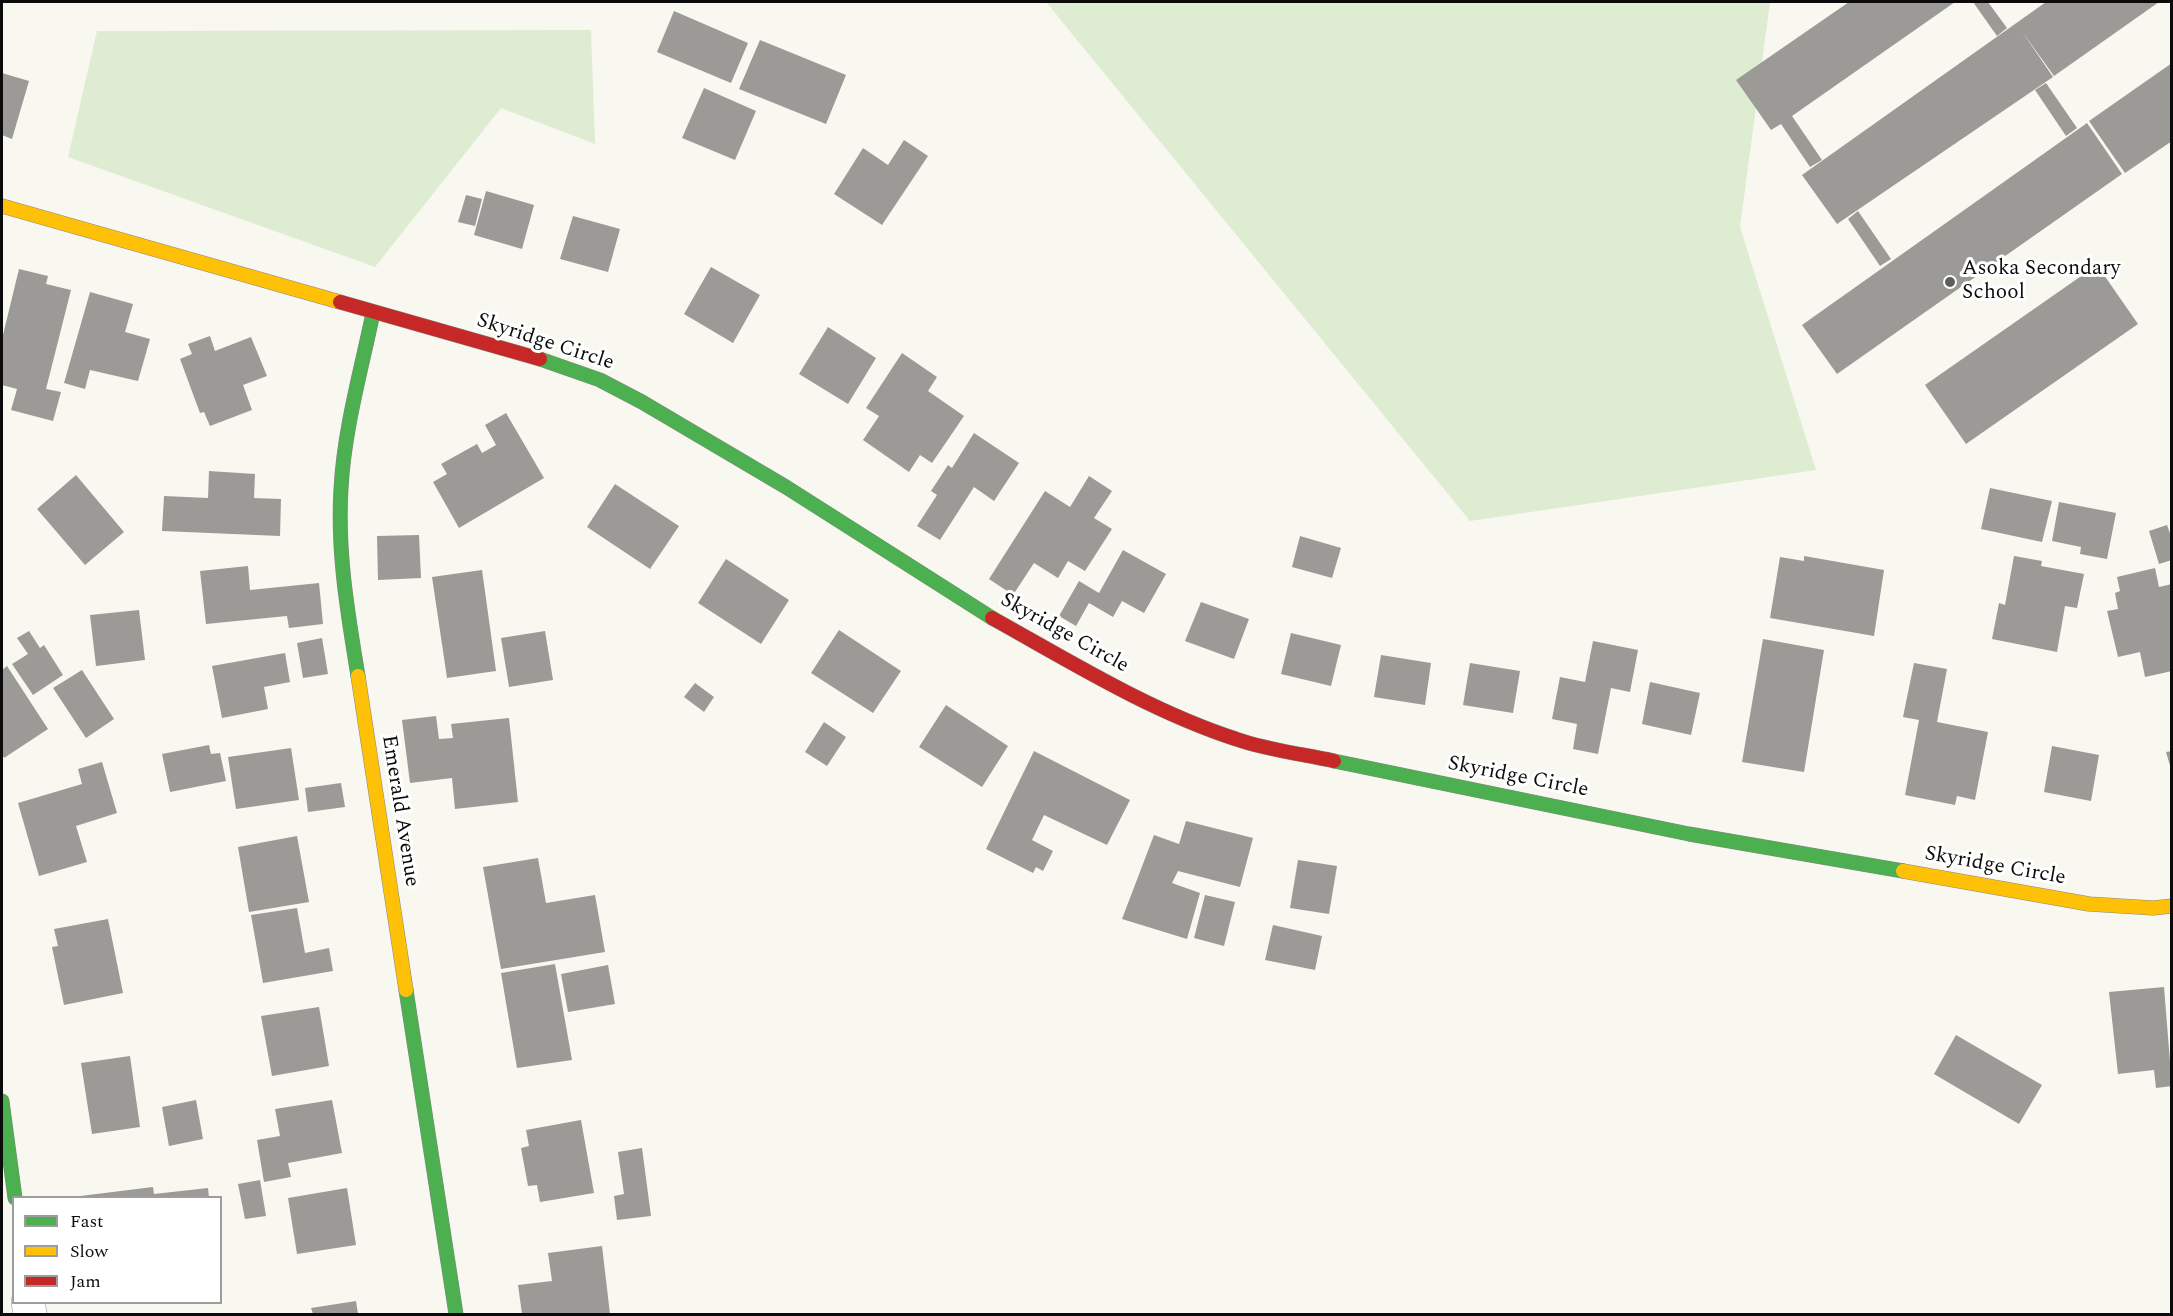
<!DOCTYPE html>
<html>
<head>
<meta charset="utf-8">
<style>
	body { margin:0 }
	#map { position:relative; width:2173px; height:1316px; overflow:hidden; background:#f8f8f0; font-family:Spectral,serif }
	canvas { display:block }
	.frame { position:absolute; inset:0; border:3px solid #0b0b0b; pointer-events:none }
	.legend { position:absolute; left:12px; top:1196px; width:210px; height:108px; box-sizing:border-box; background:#fff; border:2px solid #9d9d9d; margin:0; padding:8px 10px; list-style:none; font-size:18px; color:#0b0b0b }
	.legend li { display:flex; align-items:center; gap:12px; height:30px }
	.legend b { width:30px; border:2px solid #9d9d9d }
</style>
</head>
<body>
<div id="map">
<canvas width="2173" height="1316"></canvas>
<div class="frame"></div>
<ul class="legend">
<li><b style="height:8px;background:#4caf50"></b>Fast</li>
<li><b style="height:8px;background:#ffc107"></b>Slow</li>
<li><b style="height:8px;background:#c62828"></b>Jam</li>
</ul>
</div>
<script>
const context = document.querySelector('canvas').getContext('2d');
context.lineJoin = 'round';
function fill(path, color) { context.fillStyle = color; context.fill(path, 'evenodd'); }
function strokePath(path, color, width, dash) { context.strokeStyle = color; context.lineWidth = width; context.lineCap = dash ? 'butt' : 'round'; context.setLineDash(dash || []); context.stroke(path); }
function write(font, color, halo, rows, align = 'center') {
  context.font = font + ' Spectral,serif'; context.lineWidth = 6; context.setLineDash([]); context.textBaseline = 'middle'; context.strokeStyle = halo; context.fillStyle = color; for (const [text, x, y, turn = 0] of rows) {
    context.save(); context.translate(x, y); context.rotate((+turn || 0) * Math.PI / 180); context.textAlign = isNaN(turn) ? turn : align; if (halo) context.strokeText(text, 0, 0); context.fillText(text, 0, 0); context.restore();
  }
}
fill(new Path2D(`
	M1046 2H1770L1740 227 1816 470 1470 521Z
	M591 30 595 144 501 108 375 267 68 157 97 31Z`), '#deecd2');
fill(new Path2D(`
	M1849 2H1955L1792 116 1822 160 1810 167 1781 124 1771 130 1736 80Z
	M1973 2H1988L2007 28 1997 36Z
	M2046 2H2159L2054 76 2021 30 2053 77 1837 224 1802 175Z
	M674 11 748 43 731 83 657 52Z
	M760 40 846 75 826 124 739 89Z
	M2172 63V141L2125 173 2089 121Z
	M2 73 29 81 12 139 2 135Z
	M2046 83 2077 128 2066 136 2035 90Z
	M704 88 756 111 735 160 682 138Z
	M2087 123 2122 174 1837 374 1802 325Z
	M904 140 928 156 882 225 834 194 863 148 888 165Z
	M486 191 534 205 522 249 474 235Z
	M466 195 482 199 475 226 458 222Z
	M1858 211 1891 259 1880 266 1848 219Z
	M573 216 620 229 608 272 560 259Z
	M2097 265 2138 324 1966 444 1925 385Z
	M711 267 760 295 733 343 684 314Z
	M19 269 48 276 46 284 71 290 46 389 61 392 53 421 11 410 17 389 2 385V339Z
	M90 292 133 304 125 332 150 339 138 381 90 370 85 389 64 383Z
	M828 327 876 358 848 404 799 374Z
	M210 336 215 351 251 337 267 376 243 385 252 410 210 426 204 412 200 413 180 359 192 354 188 344Z
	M902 353 937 377 928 391 964 416 932 463 920 455 909 472 863 440 879 416 866 408Z
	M506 413 544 478 459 528 433 482 447 474 441 464 477 444 482 453 496 445 485 425Z
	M974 433 1019 463 994 501 974 487 940 540 917 526 937 495 931 491 948 465 952 468Z
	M209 471 255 474 254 498 281 499 280 536 162 531 164 496 208 498Z
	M76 475 124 532 85 565 37 509Z
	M1089 476 1112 491 1094 518 1112 529 1085 571 1068 561 1058 578 1034 563 1013 595 989 579 1045 491 1070 507Z
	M615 484 679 526 650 569 587 527Z
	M1990 488 2052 501 2042 542 1981 529Z
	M2059 502 2116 513 2107 559 2080 554 2081 547 2052 541Z
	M2167 525 2172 539V560L2159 564 2149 531Z
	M419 535 421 578 378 580 377 536Z
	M1300 536 1341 548 1332 578 1292 567Z
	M1123 550 1166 574 1144 613 1122 601 1113 617 1089 603 1076 626 1059 616 1079 581 1099 593Z
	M1804 556 1884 570 1874 636 1770 618 1780 557 1804 561Z
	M2014 556 2042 561 2041 566 2084 574 2077 608 2065 606 2057 652 1992 639 1999 603 2005 605Z
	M726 559 789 600 761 644 698 603Z
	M248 566 250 590 319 583 323 624 289 628 287 616 206 624 200 571Z
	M2155 568 2159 587 2172 584V671L2145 677 2140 652 2118 657 2107 611 2118 609 2115 593 2120 591 2117 577Z
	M482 570 496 671 447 678 432 577Z
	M1201 602 1249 619 1234 659 1185 641Z
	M139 610 145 660 96 666 90 615Z
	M839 630 901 671 873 713 811 673Z
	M29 631 40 648 44 645 63 675 33 695 12 664 28 654 17 638Z
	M545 631 553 680 509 687 501 638Z
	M1291 633 1341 645 1331 686 1281 674Z
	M322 638 328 674 303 678 297 643Z
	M1763 639 1824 650 1804 772 1742 762Z
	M1593 641 1638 650 1630 692 1611 688 1598 754 1573 749 1577 724 1552 719 1560 677 1585 682Z
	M285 653 290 682 264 687 268 709 222 718 212 666Z
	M1381 655 1431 663 1425 705 1374 697Z
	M1470 663 1520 671 1513 713 1463 705Z
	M1914 663 1947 669 1937 722 1988 732 1975 800 1957 796 1955 805 1905 795 1919 720 1903 717Z
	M7 666 48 729 4 758 2 754V670Z
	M82 670 114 719 86 738 53 688Z
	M1650 682 1700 693 1691 735 1642 724Z
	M695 683 714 697 704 712 684 697Z
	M946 705 1008 746 982 787 919 747Z
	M436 716 439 739 453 738 451 724 509 718 518 802 455 809 452 778 410 783 402 720Z
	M824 722 846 737 827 766 805 752Z
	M209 745 211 754 220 753 226 781 170 792 162 754Z
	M2052 746 2099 755 2091 801 2044 792Z
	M291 748 299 800 236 809 228 757Z
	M1034 751 1130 800 1107 845 1044 815 1032 840 1053 851 1043 871 1036 867 1033 873 986 849Z
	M2172 751V769H2171L2166 752Z
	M102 762 117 813 76 826 87 862 39 876 18 803 82 784 78 769Z
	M341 783 345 807 308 812 305 788Z
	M1186 821 1253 838 1240 887 1178 871 1172 883 1200 893 1187 939 1122 919 1154 835 1179 844Z
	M297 836 309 902 249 912 238 847Z
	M538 858 546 903 595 895 605 952 501 969 483 867Z
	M1298 860 1337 866 1329 914 1290 908Z
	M1205 895 1235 902 1224 946 1194 938Z
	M297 908 305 953 329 948 333 971 263 983 251 915Z
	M108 919 123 993 64 1005 52 947 58 946 54 929Z
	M1273 925 1322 936 1315 970 1265 960Z
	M555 964 572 1060 517 1068 501 973Z
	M608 965 615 1004 568 1012 561 974Z
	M2164 987 2172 1086 2156 1088 2154 1070 2118 1074 2109 992Z
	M319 1007 329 1066 272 1076 261 1016Z
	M1956 1035 2042 1085 2019 1124 1934 1074Z
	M130 1056 140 1127 92 1134 81 1063Z
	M196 1100 203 1139 169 1146 162 1107Z
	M332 1100 342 1153 288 1163 291 1177 264 1182 257 1140 280 1136 275 1109Z
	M581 1120 594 1193 540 1202 537 1185 528 1186 521 1148 529 1146 526 1130Z
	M642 1148 651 1216 617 1220 614 1196 624 1194 618 1152Z
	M260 1180 266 1216 245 1219 238 1184Z
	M153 1187 154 1194 208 1188 209 1198H64Z
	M347 1188 356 1245 297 1254 288 1198Z
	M602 1246 610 1314H522L518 1285 552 1281 548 1253Z
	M356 1301 358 1314H313L311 1308Z`), '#9b9a96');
const street = new Path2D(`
	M28 1302 30 1314`);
const fast = new Path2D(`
	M540 359 600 380 642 402 786 487 992 618
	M358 676C348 615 337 552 341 489 344 430 361 371 373 313
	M1334 761 1689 834 1903 871
	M406 990 456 1314
	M2 1101 15 1198`);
const slow = new Path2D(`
	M2 206 340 302
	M358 676 406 990
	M1903 871 2089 904 2153 908 2172 906`);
const jam = new Path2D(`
	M340 302 540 359
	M992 618C1071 662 1150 711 1236 739 1267 750 1302 754 1334 761`);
strokePath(street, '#92928e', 34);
strokePath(fast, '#888885', 15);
strokePath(slow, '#888885', 15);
strokePath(jam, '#888885', 15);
strokePath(street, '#fefefd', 33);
strokePath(fast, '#4caf50', 14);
strokePath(slow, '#ffc107', 14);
strokePath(jam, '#c62828', 14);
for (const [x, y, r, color] of [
	[1950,282,6,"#5e5e5b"]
]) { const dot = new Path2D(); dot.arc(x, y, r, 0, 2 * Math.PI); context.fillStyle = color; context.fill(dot); strokePath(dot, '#fff', 2); }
write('21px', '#0b0b0b', '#fff', [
	["Asoka Secondary",1962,270],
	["School",1962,294]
], 'left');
write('21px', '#0b0b0b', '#fff', [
	["Skyridge Circle",545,343,18],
	["Skyridge Circle",1064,634,29],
	["Skyridge Circle",1518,778,11],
	["Emerald Avenue",399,811,81],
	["Skyridge Circle",1995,867,10]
]);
</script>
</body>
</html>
